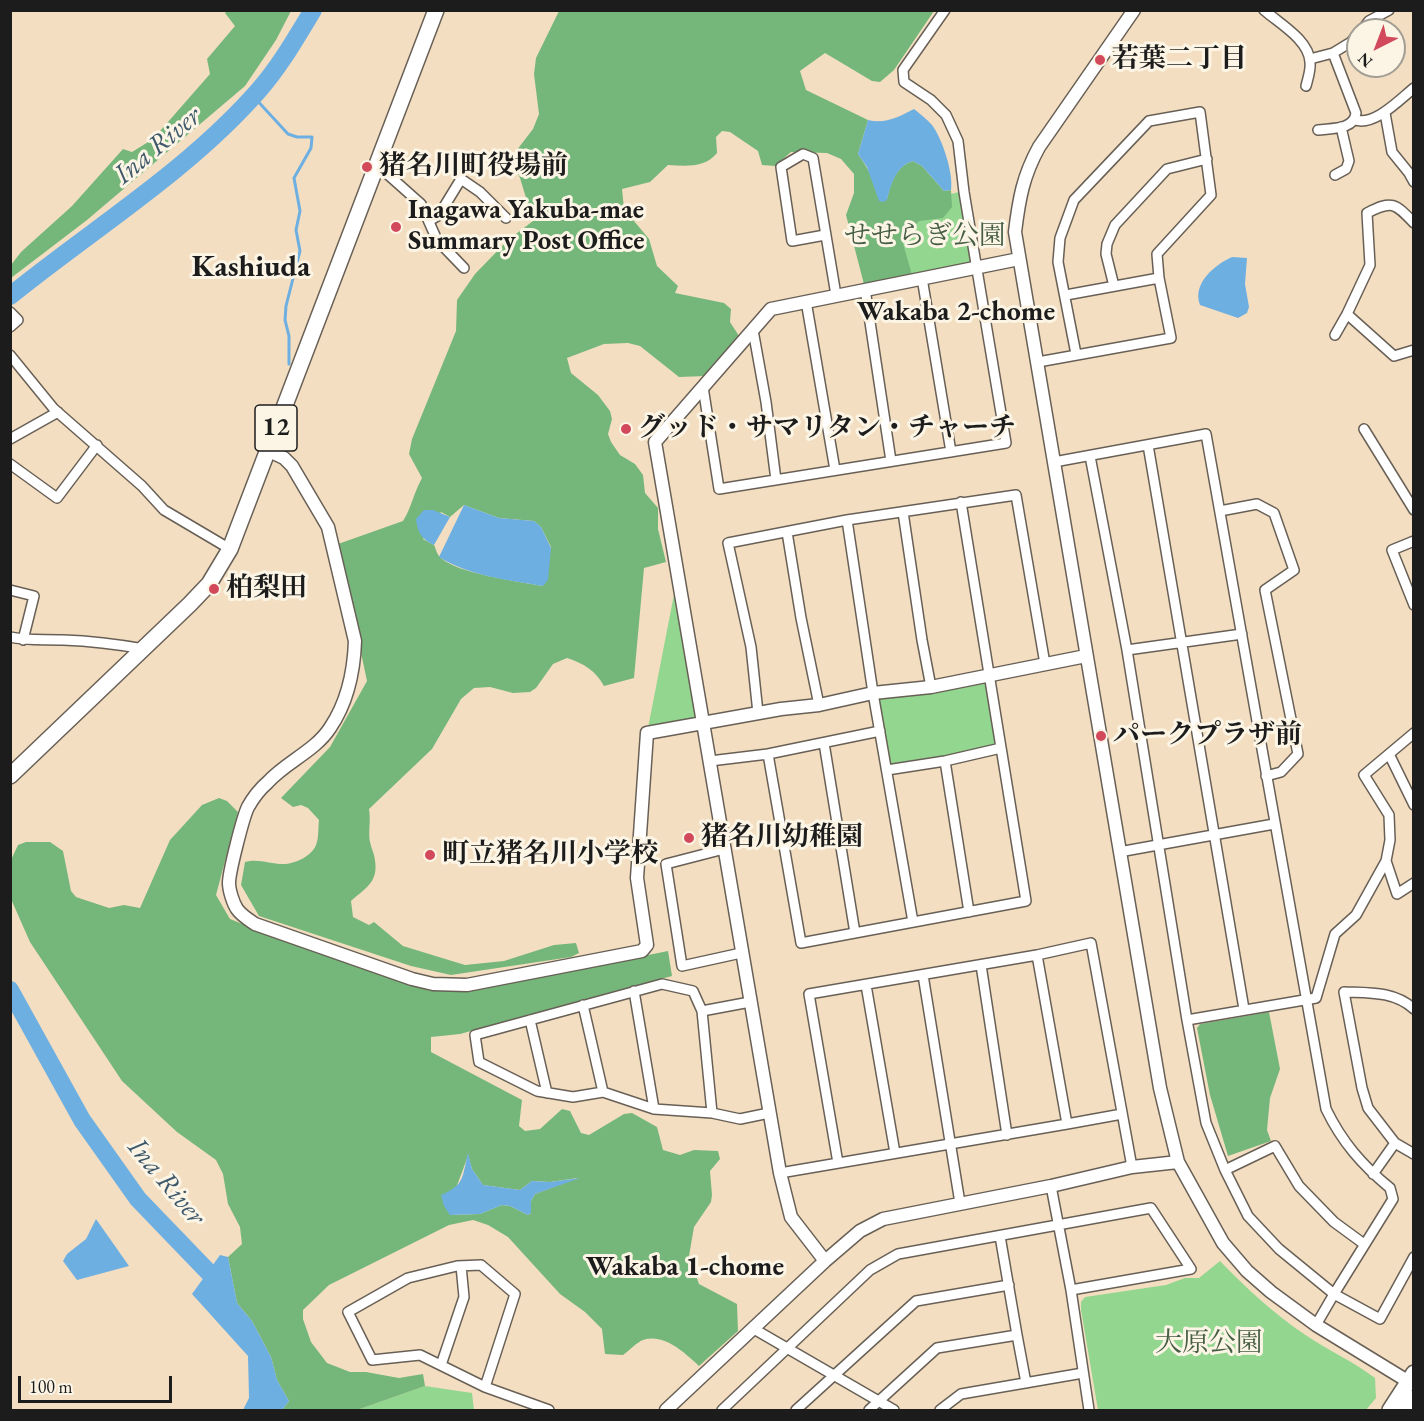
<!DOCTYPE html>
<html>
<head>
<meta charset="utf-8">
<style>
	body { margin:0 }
	#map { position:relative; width:1424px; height:1421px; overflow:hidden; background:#f4dec1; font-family:"EB Garamond",serif }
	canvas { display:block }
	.frame { position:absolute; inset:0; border:12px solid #1c1c1c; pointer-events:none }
	.north { position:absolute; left:1346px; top:18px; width:60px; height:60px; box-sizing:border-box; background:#fcf5e5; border:2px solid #a29e95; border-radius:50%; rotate:222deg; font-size:16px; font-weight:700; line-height:24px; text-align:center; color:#1c1c1c }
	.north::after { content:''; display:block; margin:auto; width:21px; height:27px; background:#d1495b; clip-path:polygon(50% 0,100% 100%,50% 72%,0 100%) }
	.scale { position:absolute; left:18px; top:1376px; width:154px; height:27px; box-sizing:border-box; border:3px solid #1c1c1c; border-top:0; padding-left:8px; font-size:18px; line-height:21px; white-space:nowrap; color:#1c1c1c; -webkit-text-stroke:4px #fcf5e5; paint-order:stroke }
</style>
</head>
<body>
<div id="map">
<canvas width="1424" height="1421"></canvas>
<div class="frame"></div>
<div class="north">N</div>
<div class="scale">100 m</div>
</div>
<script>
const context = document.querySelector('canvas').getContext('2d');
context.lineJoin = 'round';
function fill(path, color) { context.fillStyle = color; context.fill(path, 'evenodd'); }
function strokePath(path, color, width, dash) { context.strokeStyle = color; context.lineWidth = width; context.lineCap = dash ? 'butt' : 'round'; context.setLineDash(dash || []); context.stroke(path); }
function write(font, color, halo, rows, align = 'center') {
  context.font = font + ' "EB Garamond","Noto Serif JP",serif'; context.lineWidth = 6; context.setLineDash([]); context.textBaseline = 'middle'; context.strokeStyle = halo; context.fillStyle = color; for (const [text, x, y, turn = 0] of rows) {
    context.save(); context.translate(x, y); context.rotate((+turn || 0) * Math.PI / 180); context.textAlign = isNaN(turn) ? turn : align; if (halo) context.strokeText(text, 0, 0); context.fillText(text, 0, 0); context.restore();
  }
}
fill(new Path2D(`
	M959 192 972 260 966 266 864 284 848 219Z
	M678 574 704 723 647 733Z
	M989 676 1001 748 887 770 873 693Z
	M1220 1261C1246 1288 1273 1313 1304 1334 1327 1350 1353 1361 1375 1378L1376 1398 1366 1410H1098L1081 1310V1302L1085 1297 1166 1285 1185 1278H1199Z
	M425 1386 472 1393 474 1410H357Z`), '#92d68f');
fill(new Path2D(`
	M227 11H291L276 40 245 86 87 220 11 278V265L21 252 72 206 123 149 132 152 153 139 210 74 207 59 235 26 225 13Z
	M559 11H934L894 70 880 82 872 81 825 53 800 71 806 90 868 120 858 154C869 169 875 185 887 199 891 183 896 166 913 161L922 166 944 191 951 190 952 207 943 218 919 221 902 240 912 275 864 284 846 215 854 193V174L841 159 827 153 791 152 775 166 762 165 758 151 730 132 722 131 716 137 717 153C705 168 686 166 668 165L650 182 622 189 624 209 649 239 657 266 678 286 675 293 724 303 731 309 730 322 741 339 706 376 679 377 640 346 628 343 604 344 567 358 571 373 598 395 610 411 612 419 608 434 611 442 620 455 635 464 643 475 645 493 658 508V529L666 562 644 568 634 678 604 686C596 671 583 663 567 658L553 664 536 688 530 692 513 693 490 687 474 688 461 699 432 749 369 809C371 820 368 833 370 842 371 847 373 851 374 855 380 881 368 886 351 901L353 917 369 925 374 922 403 946 465 965 504 961 554 945 576 943 579 953 571 957 451 975 411 966 259 916 241 885 245 862C258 858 270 864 283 864 295 864 312 856 316 845 319 838 318 828 319 820L308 808 301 805 293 807 281 798 330 747 367 681 338 544 403 521C411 509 414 492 422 478L409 454 412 439 456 331 457 300 475 274 508 240 533 221 520 178 513 163V155L533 129 539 114 534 74 536 58ZM464 505 499 518 534 521 541 527 551 547 543 586C520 582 456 573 441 558 437 555 436 549 434 545L423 539 441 512 450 517Z
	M219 798 227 801 238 812 216 895 230 919 280 939 430 991H470L668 951 672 976 460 1034 431 1037V1052L522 1100 519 1126 525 1131 540 1129 562 1109 570 1111 581 1133 589 1135 624 1114 632 1113 657 1127 663 1150 680 1155 694 1150 718 1151 720 1159 710 1171 712 1195 711 1202 694 1227 689 1256 699 1284 737 1304 738 1331 699 1366C685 1353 664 1333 643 1340 637 1342 629 1351 623 1355L605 1354 602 1329 585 1312 560 1294 508 1237 488 1225 473 1220 449 1225 329 1285 303 1310V1319L311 1342 327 1363 350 1372H366L399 1378 423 1374 425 1386 357 1410H282L289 1401 277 1380 271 1357 252 1321 237 1303 228 1257 242 1244 240 1227 228 1204 223 1174 216 1160 177 1132 122 1081 30 942 11 899 10 862 18 845 26 842H50L63 851 71 891 76 897 109 908 124 905 140 908 170 840 202 805ZM468 1155 472 1169 483 1185 520 1190 532 1181 550 1182 578 1178 535 1194 531 1201V1213L528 1215 510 1206 502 1205 480 1214 451 1215 449 1210C454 1191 462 1174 468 1155Z
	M1269 1012 1280 1069 1270 1098 1267 1130 1271 1141 1228 1156 1210 1095 1197 1028 1200 1024Z`), '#75b77a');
fill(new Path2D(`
	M914 109C920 114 927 119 932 125 942 138 954 174 951 190L944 191 922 166 913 161C896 166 891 184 887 200L883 202 879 201 867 167 858 154 868 120C885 124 899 117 914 109Z
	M1232 257 1247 258 1245 284 1249 307 1247 313 1238 318 1200 305C1192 284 1214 265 1232 257Z
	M464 505 499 518 534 521 541 527 551 548 548 580 543 586C508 580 470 576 439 557Z
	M424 510H433L450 517 434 545C422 539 418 534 416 519Z
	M468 1153 472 1169 483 1185 520 1190 532 1181 550 1182 580 1178 535 1194 531 1201V1213L528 1215 510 1206 502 1205 480 1214 450 1215 444 1206 441 1195C465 1185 462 1177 468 1153Z
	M96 1219 129 1266 77 1280 63 1261 67 1254 86 1239Z
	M220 1255 228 1257 237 1303 252 1321 271 1357 277 1380 289 1401 282 1410H243L249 1398 248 1356 192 1294Z`), '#6eafe2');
strokePath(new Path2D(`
	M253 96 288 134 297 137H312L311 148 294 178 300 211 296 230 300 251 286 306 285 320 289 336V364`), '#6eafe2', 3);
strokePath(new Path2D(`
	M10 296C94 228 188 171 259 90 280 66 296 38 313 10
	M10 990 82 1120 138 1199 217 1281 222 1290`), '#6eafe2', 18);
const minor = new Path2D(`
	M1264 10C1280 24 1309 40 1310 62 1311 70 1308 78 1306 86
	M1362 30 1369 21 1389 10
	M1310 59 1333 53
	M1385 113 1392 152 1409 173 1414 182
	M1355 120C1375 126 1399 100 1414 88
	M1318 130C1332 128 1354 130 1356 113L1333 53 1351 42 1358 34
	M376 164 421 204 437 240 464 268
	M1335 175 1346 169 1349 161 1341 127
	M429 221 439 215 461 179 480 192 506 218
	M825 235 792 241 781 167 803 154 813 158 836 295
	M922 278 951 452
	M1114 286 1106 254 1107 244 1115 225 1167 169 1207 159
	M865 289 891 461
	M1066 295 1159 278
	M806 301 835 470
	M10 312 18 320 10 327
	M1347 314 1394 356 1414 350
	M753 330 766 402 776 480
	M1335 335 1347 314 1370 265 1367 213C1392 200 1395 203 1414 223
	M10 355 54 409 142 486 164 510 230 549
	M1038 362 1171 338 1159 278 1157 254 1211 195 1200 112 1149 121 1074 200 1060 238 1058 262 1076 354
	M703 387 719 489 1006 443 964 192 958 141 946 115 931 100 904 82 903 70 945 10
	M1364 429 1414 510
	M10 439 58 412
	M1148 445 1244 1009
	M1090 456 1127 650 1187 1020
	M1054 462 1206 434 1326 1109C1342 1142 1362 1165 1390 1188L1393 1199 1334 1294 1380 1319 1414 1257
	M10 464 57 498 97 445
	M1220 511 1257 504 1274 513 1294 570 1265 590 1298 754 1281 772 1266 776
	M903 512 922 640 931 687
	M847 520 1016 495 1045 664
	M787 532 801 618 819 705
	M1414 541 1392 550 1414 605
	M10 590 34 596 23 640
	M10 637C27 641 45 639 63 640 90 641 116 644 144 649
	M1127 650 1242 634
	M758 713 751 647 728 543 847 520 873 693 913 922
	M824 743 855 933
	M768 754 880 731
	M1389 754 1414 805
	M710 761 768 754 801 943 1026 901 961 502
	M945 761 969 912
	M887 770 945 761 1001 748
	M724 849 666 864 682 966 741 953
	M1119 852 1274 824
	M1386 861 1397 894 1414 883
	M981 965 1007 1135
	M923 975 960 1203
	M866 985 895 1153
	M634 991 654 1109
	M750 1002 702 1011 693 991 662 984 475 1035 479 1062 537 1091 573 1097 603 1092 654 1109 712 1113 740 1119 769 1113
	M583 1005 603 1092
	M1414 1009C1394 991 1369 993 1344 992L1362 1088 1368 1108 1395 1143 1414 1154
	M702 1011 712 1113
	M530 1020 547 1093
	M1122 1114 1067 1124 1037 955 1091 943 1132 1167
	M838 1163 809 994 1037 955
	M1225 1170 1275 1146 1299 1186 1334 1222 1364 1244
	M780 1173 1067 1124
	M1373 1174 1395 1143
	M1051 1186 1071 1290 1089 1410
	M1000 1236 1017 1335
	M1316 1325 1334 1294 1279 1249 1248 1216 1225 1170 1206 1123 1187 1020 1316 998 1335 934 1356 915 1386 861 1390 840 1389 815 1364 775 1414 733
	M754 1329 894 1410
	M441 1365 464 1297 461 1266
	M485 1387 515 1294 481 1265 457 1266 408 1278 348 1312 372 1360 420 1355 485 1387 549 1410
	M722 1410 870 1270 898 1254 1151 1208 1191 1269 1071 1290
	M796 1410 916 1301 1009 1285
	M869 1410 937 1348 1017 1335 1026 1383
	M940 1410 961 1394 1083 1373`);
const tertiary = new Path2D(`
	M1134 10 1039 147C1023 176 1019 199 1015 232L1160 1088 1178 1162 1223 1243 1247 1271 1271 1292 1316 1325 1414 1385
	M267 450 284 458 292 466 328 527 355 641C354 670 347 703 330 728 315 751 286 762 268 782 260 789 253 798 248 807 243 817 229 872 229 883 229 890 233 903 237 909 241 915 249 920 255 924L412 979 433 984 467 985 642 951 647 945 637 878 647 733 781 709 819 705 873 693 931 687 1086 656
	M825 1261 791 1217 780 1173 655 442 771 309 1019 259
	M666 1410 825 1261 860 1231 883 1219 1051 1186 1132 1167 1178 1162`);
const primary = new Path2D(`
	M10 776 190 604 209 584 230 549 436 10
	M1390 1410 1414 1373
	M1405 1410 1414 1398`);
strokePath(minor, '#686056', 12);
strokePath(tertiary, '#686056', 15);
strokePath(primary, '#686056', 18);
strokePath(minor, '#fff', 9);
strokePath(tertiary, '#fff', 12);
strokePath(primary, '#fff', 15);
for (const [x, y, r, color] of [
	[1100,60,6,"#d1495b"],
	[367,167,6,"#d1495b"],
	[396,227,6,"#d1495b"],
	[626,429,6,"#d1495b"],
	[214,589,6,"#d1495b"],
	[1101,736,6,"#d1495b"],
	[689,838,6,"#d1495b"],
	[430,855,6,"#d1495b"]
]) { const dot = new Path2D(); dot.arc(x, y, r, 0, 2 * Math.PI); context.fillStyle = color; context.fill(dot); strokePath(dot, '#fcf5e5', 2); }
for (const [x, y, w] of [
	[276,428,42]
]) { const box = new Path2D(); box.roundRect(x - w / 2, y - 23, w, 46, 4.5); context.fillStyle = '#fcf5e5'; context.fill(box); strokePath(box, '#1c1c1c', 1.5); }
write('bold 26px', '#1c1c1c', null, [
	["12",276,428]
]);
write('bold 27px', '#1c1c1c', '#fcf5e5', [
	["若葉二丁目",1112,60],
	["猪名川町役場前",379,167],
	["Inagawa Yakuba-mae",408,211],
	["Summary Post Office",408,242],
	["グッド・サマリタン・チャーチ",638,429],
	["柏梨田",226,589],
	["パークプラザ前",1113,736],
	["猪名川幼稚園",701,838],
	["町立猪名川小学校",442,855]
], 'left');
write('27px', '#455d44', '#fcf5e5', [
	["せせらぎ公園",925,237],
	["大原公園",1209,1344]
]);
write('italic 28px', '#3d576b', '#fcf5e5', [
	["Ina River",158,146,-40],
	["Ina River",166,1182,50]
]);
write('bold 28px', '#1c1c1c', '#fcf5e5', [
	["Wakaba 2-chome",956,312],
	["Wakaba 1-chome",685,1267]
]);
write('bold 30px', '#1c1c1c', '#fcf5e5', [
	["Kashiuda",251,268]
]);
</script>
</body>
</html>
